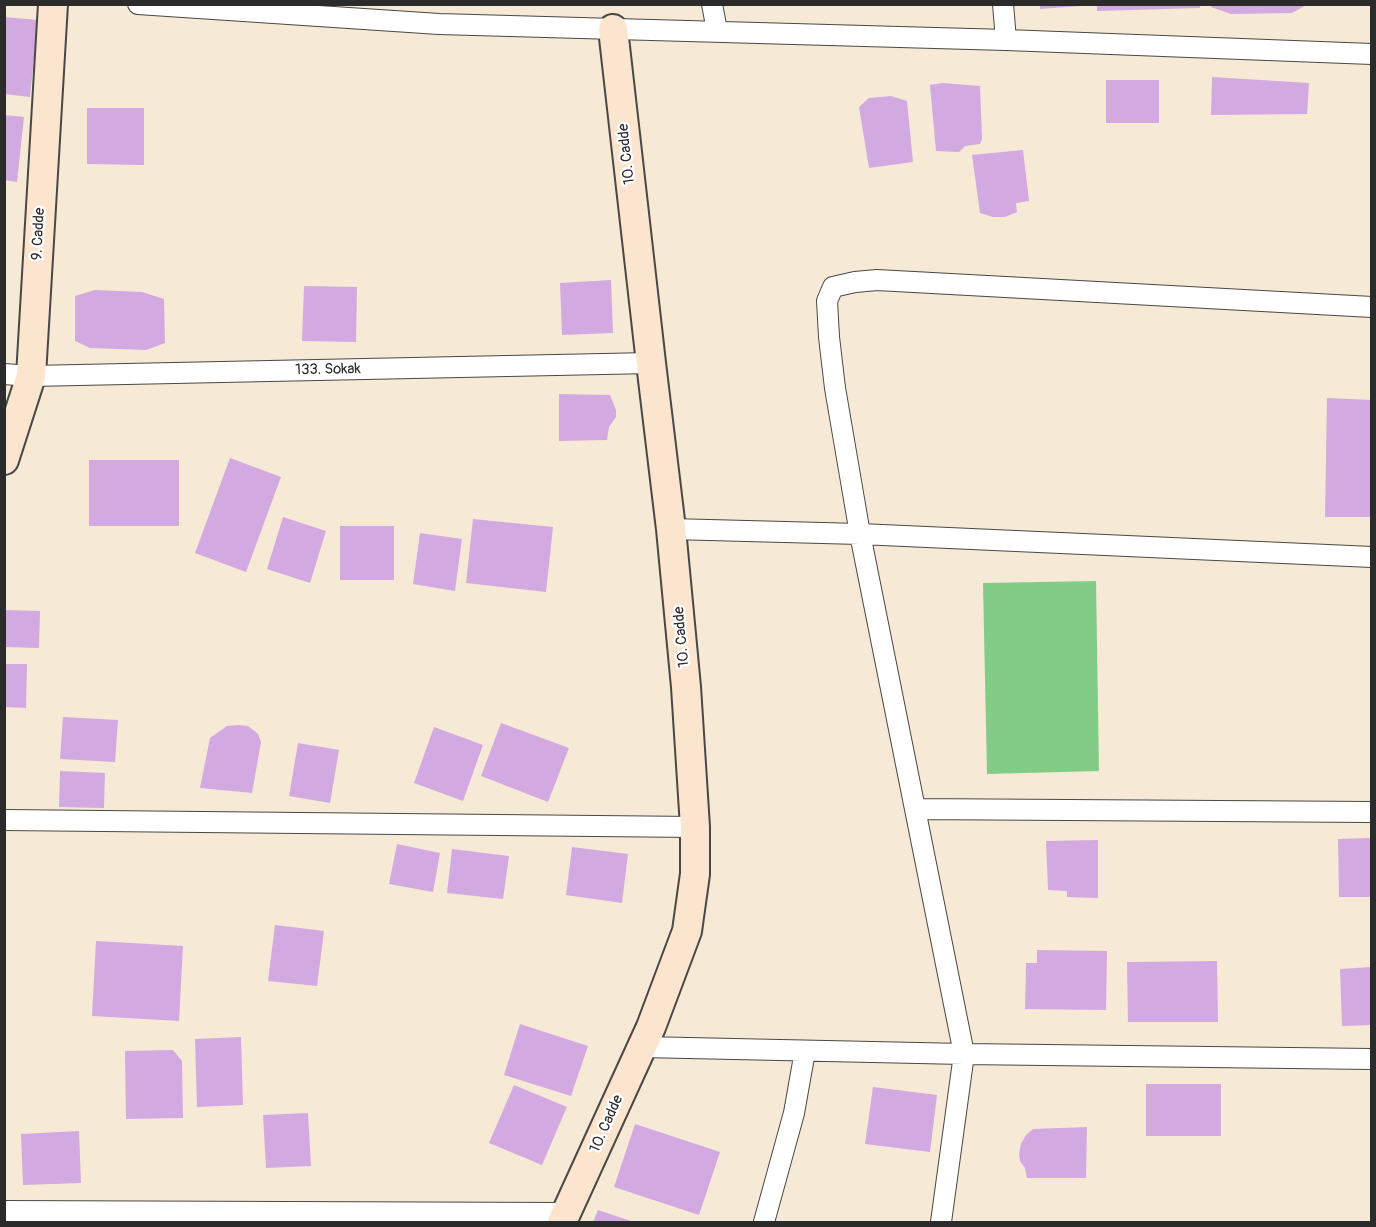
<!DOCTYPE html>
<html>
<head>
<meta charset="utf-8">
<style>
	body { margin:0 }
	#map { position:relative; width:1376px; height:1227px; overflow:hidden; background:#f6e9d5; font-family:Pangolin,sans-serif }
	canvas { display:block }
	.frame { position:absolute; inset:0; border:6px solid #2b2b2b; pointer-events:none }
</style>
</head>
<body>
<div id="map">
<canvas width="1376" height="1227"></canvas>
<div class="frame"></div>
</div>
<script>
const context = document.querySelector('canvas').getContext('2d');
context.lineJoin = 'round';
function fill(path, color) { context.fillStyle = color; context.fill(path, 'evenodd'); }
function strokePath(path, color, width, dash) { context.strokeStyle = color; context.lineWidth = width; context.lineCap = dash ? 'butt' : 'round'; context.setLineDash(dash || []); context.stroke(path); }
function write(font, color, halo, rows, align = 'center') {
  context.font = font + ' Pangolin,sans-serif'; context.lineWidth = 4.5; context.setLineDash([]); context.textBaseline = 'middle'; context.strokeStyle = halo; context.fillStyle = color; for (const [text, x, y, turn = 0] of rows) {
    context.save(); context.translate(x, y); context.rotate((+turn || 0) * Math.PI / 180); context.textAlign = isNaN(turn) ? turn : align; if (halo) context.strokeText(text, 0, 0); context.fillText(text, 0, 0); context.restore();
  }
}
fill(new Path2D(`
	M1096 581 1099 771 987 774 983 583Z`), '#83cc88');
fill(new Path2D(`
	M1040 4H1080V6L1040 9Z
	M1097 4H1200V8L1097 11Z
	M1211 4H1308L1292 13 1231 14 1211 7Z
	M4 17 38 20 30 97 4 94Z
	M1212 77 1309 83 1307 114 1211 115Z
	M1106 80H1159V123H1106Z
	M942 83 980 86 982 139 980 144 965 146 959 152 936 151 930 85Z
	M891 96 907 101 913 162 869 168 859 107 869 98Z
	M87 108H144V165L87 164Z
	M4 115 24 117 17 182 4 180Z
	M1023 150 1029 201 1016 203 1017 212 1005 217H993L980 213 972 155Z
	M611 280 613 333 562 335 560 283Z
	M304 286 357 287 356 342 302 341Z
	M95 290 142 292 164 299 165 343 146 350 90 348 75 341V296Z
	M559 394 610 395 616 410V417L609 427 607 440 559 441Z
	M1327 398 1372 400V517H1325Z
	M230 458 281 477 246 572 195 553Z
	M89 460H179V526H89Z
	M283 517 326 531 310 583 267 569Z
	M473 519 553 527 546 592 466 583Z
	M340 526H394V580H340Z
	M420 533 462 539 455 591 413 584Z
	M4 610 40 611 39 648 4 647Z
	M5 664H27L26 708 5 707Z
	M63 717 118 720 115 762 60 759Z
	M501 723 569 748 548 802 481 776Z
	M239 725 248 726 258 734 261 742 252 793 200 788 210 738 227 726Z
	M434 727 483 745 463 801 414 783Z
	M298 743 339 750 330 803 289 796Z
	M60 771 105 773 104 808 59 807Z
	M1372 838V897H1339L1338 839Z
	M1098 840V898L1067 897V891L1048 890 1046 841Z
	M397 844 440 853 433 892 389 884Z
	M572 847 628 854 622 903 566 895Z
	M452 849 509 856 503 899 447 893Z
	M275 925 324 931 317 986 268 981Z
	M96 941 183 946 179 1021 92 1016Z
	M1037 950 1107 951 1106 1010 1025 1009 1026 963H1037Z
	M1217 961 1218 1022H1128L1127 962Z
	M1372 967V1025L1342 1026 1340 969Z
	M520 1024 588 1046 571 1096 504 1075Z
	M241 1037 243 1105 197 1107 195 1039Z
	M173 1050 182 1061 183 1118 126 1119 125 1051Z
	M1146 1084H1221V1136H1146Z
	M514 1085 567 1107 542 1165 489 1143Z
	M873 1087 937 1095 930 1152 865 1144Z
	M308 1113 311 1166 266 1168 263 1115Z
	M635 1124 720 1152 699 1215 614 1187Z
	M1087 1127 1086 1178H1027L1025 1168 1020 1161 1019 1154 1021 1144 1026 1135 1033 1129Z
	M79 1131 81 1183 23 1185 21 1134Z
	M598 1210 634 1222H593Z`), '#d2aae1');
const street = new Path2D(`
	M138 4 439 24 1006 40 1372 54
	M712 4 717 31
	M1003 4 1006 40
	M4 374 31 376 651 363
	M671 529 860 534 1372 557
	M915 809 1372 812
	M4 820 695 827
	M642 1047 964 1054 1372 1059
	M4 1211 566 1213
	M764 1222 794 1113 805 1051
	M941 1222 964 1054 860 534 835 388 829 337 827 301 833 287 855 282 877 280 1372 307`);
const secondary = new Path2D(`
	M4 460 31 376 53 4
	M562 1222 651 1027 687 931 695 874V827L686 687 671 529 651 363 613 29`);
strokePath(street, '#494844', 22);
strokePath(secondary, '#494844', 32);
strokePath(street, '#fff', 20);
strokePath(secondary, '#fbe5cf', 28);
write('15px', '#2b2b2b', '#fff', [
	["10. Cadde",627,154,-96],
	["9. Cadde",39,234,-87],
	["133. Sokak",328,370,-1],
	["10. Cadde",682,637,-95],
	["10. Cadde",607,1124,-66]
]);
</script>
</body>
</html>
